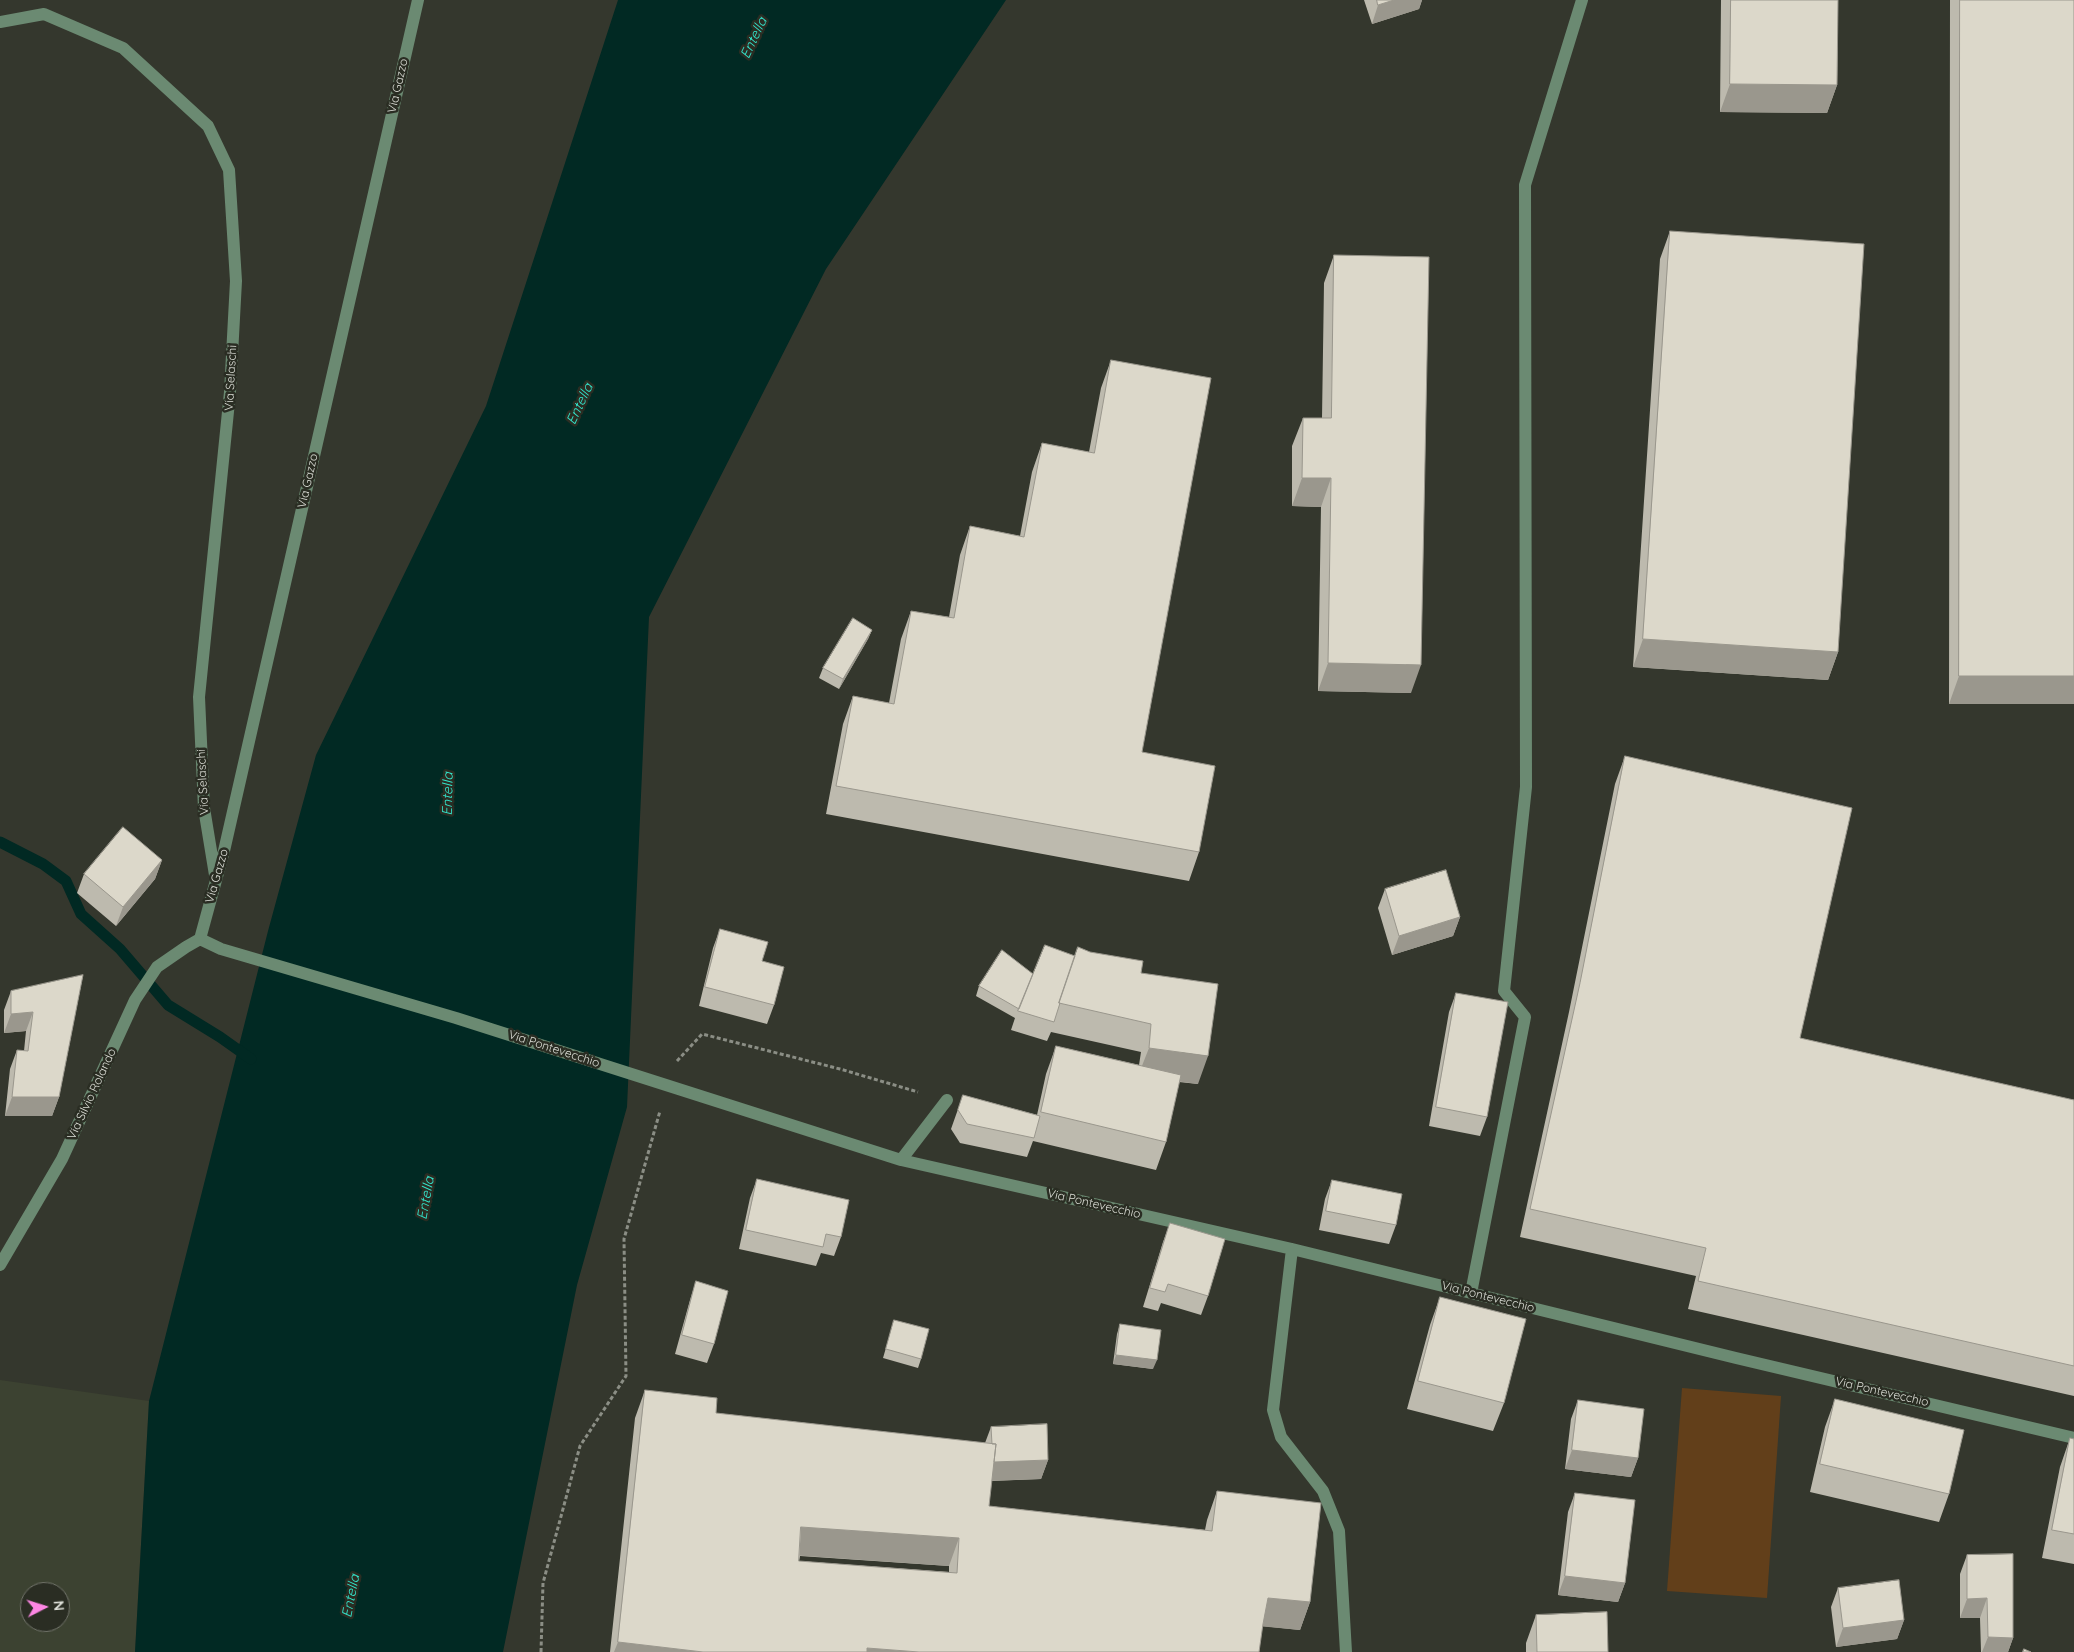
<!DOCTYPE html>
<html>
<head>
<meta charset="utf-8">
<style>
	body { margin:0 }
	#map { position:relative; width:2074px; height:1652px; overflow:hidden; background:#34372d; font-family:Quicksand,sans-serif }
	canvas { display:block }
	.north { position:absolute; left:20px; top:1582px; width:50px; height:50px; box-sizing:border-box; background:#2a2d23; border:1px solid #72746b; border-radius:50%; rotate:85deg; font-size:14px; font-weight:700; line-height:20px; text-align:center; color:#dddfd8 }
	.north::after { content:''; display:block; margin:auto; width:18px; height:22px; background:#fc86e3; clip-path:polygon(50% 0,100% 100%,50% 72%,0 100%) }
</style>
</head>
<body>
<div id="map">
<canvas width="2074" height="1652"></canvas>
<div class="north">N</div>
</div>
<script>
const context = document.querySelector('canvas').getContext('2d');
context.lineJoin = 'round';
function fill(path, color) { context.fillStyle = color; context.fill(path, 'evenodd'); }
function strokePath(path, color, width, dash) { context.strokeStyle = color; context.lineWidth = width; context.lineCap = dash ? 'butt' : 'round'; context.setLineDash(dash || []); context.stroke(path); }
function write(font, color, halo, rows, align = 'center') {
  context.font = font + ' Quicksand,sans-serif'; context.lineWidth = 5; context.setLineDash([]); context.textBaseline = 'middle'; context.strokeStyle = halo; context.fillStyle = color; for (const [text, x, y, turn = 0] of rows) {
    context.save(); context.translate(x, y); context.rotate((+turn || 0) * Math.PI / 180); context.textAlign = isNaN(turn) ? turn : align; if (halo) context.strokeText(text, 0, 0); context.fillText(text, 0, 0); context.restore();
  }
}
fill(new Path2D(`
	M0 1380 149 1401 135 1652H0ZM30 1592H60V1622H30Z`), '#3c4231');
fill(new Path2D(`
	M1682 1388 1781 1396 1767 1598 1667 1591Z`), '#623f1a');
fill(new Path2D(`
	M618 0H1006L826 269 649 617 627 1107 577 1285 503 1652H135L149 1401 268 931 316 755 486 406Z`), '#012923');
strokePath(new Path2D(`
	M0 842 43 864 66 881 81 914 120 949 168 1005 220 1037 251 1059`), '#012923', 11);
strokePath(new Path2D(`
	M677 1061 702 1034 840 1069 918 1092
	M541 1652 543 1583 580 1446 626 1376 624 1239 660 1111`), '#8b8e85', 3, [4, 2.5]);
strokePath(new Path2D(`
	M418 0 224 851 200 939 221 949 456 1018 901 1160 947 1100
	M0 22 44 14 123 48 208 126 229 170 236 281 230 392 199 697 204 808 215 875
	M901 1160 1292 1249 1736 1358 2074 1438
	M1292 1249 1273 1410 1281 1437 1323 1491 1339 1531 1346 1652
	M0 1265 62 1159 135 1000 157 967 186 947 200 939
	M1471 1293 1525 1017 1504 991 1526 787 1525 185 1582 0`), '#6b8a72', 12);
fill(new Path2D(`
	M1364 0H1422L1419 9 1372 24Z
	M1721 0H1838L1837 85 1827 113 1720 112Z
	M1950 0H2074V704H1949Z
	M1670 231 1838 652 1828 680 1633 667 1660 259Z
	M1334 255 1411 693 1318 691 1321 507 1292 506V446L1303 418H1322L1324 283Z
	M1111 360 1142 752 1199 852 1189 881 826 814 843 724 853 696 889 703 901 639 911 611 949 617 960 555 970 526 1020 536 1032 472 1042 443 1089 452 1101 388Z
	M872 630 868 639 839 689 819 678 823 668Z
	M1625 756 1800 1038 2074 1100V1396L1688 1309 1696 1276 1520 1237 1569 1012 1615 784Z
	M162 860 155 879 116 926 77 893 84 874Z
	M1385 889 1460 917 1453 936 1392 955 1378 908Z
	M720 929 762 961 774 1005 767 1024 699 1006 713 948Z
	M1075 956 1141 973 1198 1084 1179 1082 1166 1142 1156 1170 1033 1141 1027 1157 960 1143 951 1129 963 1095 1037 1115 1046 1074 1056 1046 1139 1065 1141 1052 1051 1032 1047 1041 1011 1030 1015 1018 976 996 979 986 1033 974Z
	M83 975 59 1097 52 1116H5L10 1069 17 1050 24 1051 26 1031 4 1033V1010L11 991Z
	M1456 993 1487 1117 1480 1136 1429 1126 1449 1012Z
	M757 1179 841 1237 834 1256 821 1253 816 1266 739 1249 750 1198Z
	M1332 1180 1396 1225 1389 1244 1319 1230 1325 1199Z
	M1170 1223 1208 1296 1201 1315 1161 1303 1158 1311 1143 1307 1163 1242Z
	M696 1281 714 1344 707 1363 675 1354 690 1300Z
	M1440 1297 1504 1403 1493 1431 1407 1409 1430 1325Z
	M894 1320 921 1359 918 1368 883 1358Z
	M1120 1324 1153 1369 1113 1364 1117 1334Z
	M645 1390 716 1413 985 1443 991 1427 1048 1460 1041 1479 991 1481 989 1506 1205 1530 1207 1520 1217 1491 1310 1602 1300 1630 1262 1626 1259 1652H610L635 1418ZM800 1556 949 1566V1572L799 1561Z
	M1835 1399 1949 1494 1939 1522 1810 1492 1825 1427Z
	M1578 1400 1638 1458 1631 1477 1565 1469 1571 1419Z
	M2070 1438 2074 1439V1564L2042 1558 2060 1467Z
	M1575 1493 1625 1583 1618 1602 1558 1595 1568 1512Z
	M1967 1555 2013 1638 2008 1652H1981L1980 1618H1960V1574Z
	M1838 1588 1904 1620 1897 1639 1836 1647 1831 1607Z
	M1536 1615 1608 1652H1526V1643Z`), '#bdbaae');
fill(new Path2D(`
	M1394 0H1422L1419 9 1372 24 1378 5Z
	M1730 84 1837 85 1827 113 1720 112Z
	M1302 478H1331L1321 507 1292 506Z
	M872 630 868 639 839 689 843 679Z
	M1643 639 1838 652 1828 680 1633 667Z
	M1328 663 1421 665 1411 693 1318 691Z
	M1959 676H2074V704H1949Z
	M162 860 155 879 116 926 123 907Z
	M1460 917 1453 936 1392 955 1399 936Z
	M33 1012 26 1031 4 1033 11 1014Z
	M1149 1048 1208 1056 1198 1084 1138 1076Z
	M12 1097H59L52 1116H5Z
	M1116 1355 1157 1360 1153 1369 1113 1364Z
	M1572 1450 1638 1458 1631 1477 1565 1469Z
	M1048 1460 1041 1479 986 1481 993 1462Z
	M801 1527 959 1538 949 1566 791 1555Z
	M1565 1576 1625 1583 1618 1602 1558 1595Z
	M1268 1598 1310 1602 1300 1630 1258 1626Z
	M1987 1598 1980 1618H1960L1967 1599Z
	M1904 1620 1897 1639 1836 1647 1843 1628Z
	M1988 1637 2013 1638 2008 1652H1982Z
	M618 1642 703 1652H614Z
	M867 1648 919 1652H866Z`), '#9a978d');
const building = new Path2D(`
	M1377 0H1394L1378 5Z
	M1731 0H1838L1837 85 1730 84Z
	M1960 0H2074V676H1959Z
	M1670 231 1864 244 1838 652 1643 639Z
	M1334 255 1429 257 1421 665 1328 663 1331 478H1302L1303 418H1331Z
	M1111 360 1211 378 1142 752 1215 766 1199 852 836 786 853 696 894 704 911 611 954 618 970 526 1024 537 1042 443 1094 453Z
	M853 618 872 630 843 679 823 668Z
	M1625 756 1852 808 1800 1038 2074 1100V1366L1698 1281 1706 1248 1530 1209 1580 983Z
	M123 827 162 860 123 907 84 874Z
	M1446 870 1460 917 1399 936 1385 889Z
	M720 929 768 942 762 961 784 967 774 1005 705 987Z
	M1045 945 1075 956 1059 1003H1060L1054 1022 1018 1011Z
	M1078 947 1090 952 1143 961 1141 973 1218 984 1208 1056 1149 1048 1151 1024 1059 1003Z
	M1002 950 1033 974 1019 1009 979 986Z
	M83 975 59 1097H12L17 1050 28 1051 33 1012 11 1014V991Z
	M1456 993 1508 1002 1487 1117 1436 1107Z
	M1056 1046 1181 1075 1166 1142 1041 1112Z
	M963 1095 1040 1116 1034 1138 967 1124 958 1110Z
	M757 1179 849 1200 841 1237 826 1234 823 1247 746 1230Z
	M1332 1180 1402 1194 1396 1225 1326 1211Z
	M1170 1223 1225 1239 1208 1296 1168 1284 1165 1292 1150 1288Z
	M696 1281 728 1291 714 1344 682 1335Z
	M1440 1297 1526 1319 1504 1403 1418 1381Z
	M894 1320 929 1329 921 1359 886 1349Z
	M1120 1324 1161 1330 1157 1360 1116 1355Z
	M645 1390 717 1398 716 1413 996 1444 989 1506 1212 1531 1217 1491 1321 1503 1310 1602 1268 1598 1263 1624 1259 1652H919L867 1648V1652H703L618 1642ZM801 1527 959 1538 957 1573 799 1561Z
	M1835 1399 1964 1430 1949 1494 1820 1464Z
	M1578 1400 1644 1409 1638 1458 1572 1450Z
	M1047 1424 1048 1460 994 1462 996 1444H992L991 1427Z
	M2070 1438 2074 1439V1534L2052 1530Z
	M1575 1493 1635 1500 1625 1583 1565 1576Z
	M2013 1554V1638L1988 1637 1987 1598 1967 1599V1555Z
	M1899 1580 1904 1620 1843 1628 1838 1588Z
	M1607 1612 1608 1652H1537L1536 1615Z
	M2024 1649 2031 1652H2023Z`);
fill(building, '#dcd8ca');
strokePath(building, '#9a978d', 1);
write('12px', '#dddfd8', '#2a2d23', [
	["Via Gazzo",398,86,-77],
	["Via Selaschi",231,378,-87],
	["Via Gazzo",308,481,-77],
	["Via Selaschi",203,782,-93],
	["Via Gazzo",217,876,-74],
	["Via Pontevecchio",554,1049,18],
	["Via Silvio Rolando",92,1094,-65],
	["Via Pontevecchio",1094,1204,13],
	["Via Pontevecchio",1488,1297,14],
	["Via Pontevecchio",1882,1392,13]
]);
write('italic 14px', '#32e8cf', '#2a2d23', [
	["Entella",754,38,-65],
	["Entella",580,404,-65],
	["Entella",448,794,-89],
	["Entella",426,1198,-80],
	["Entella",351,1596,-79]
]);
</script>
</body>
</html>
